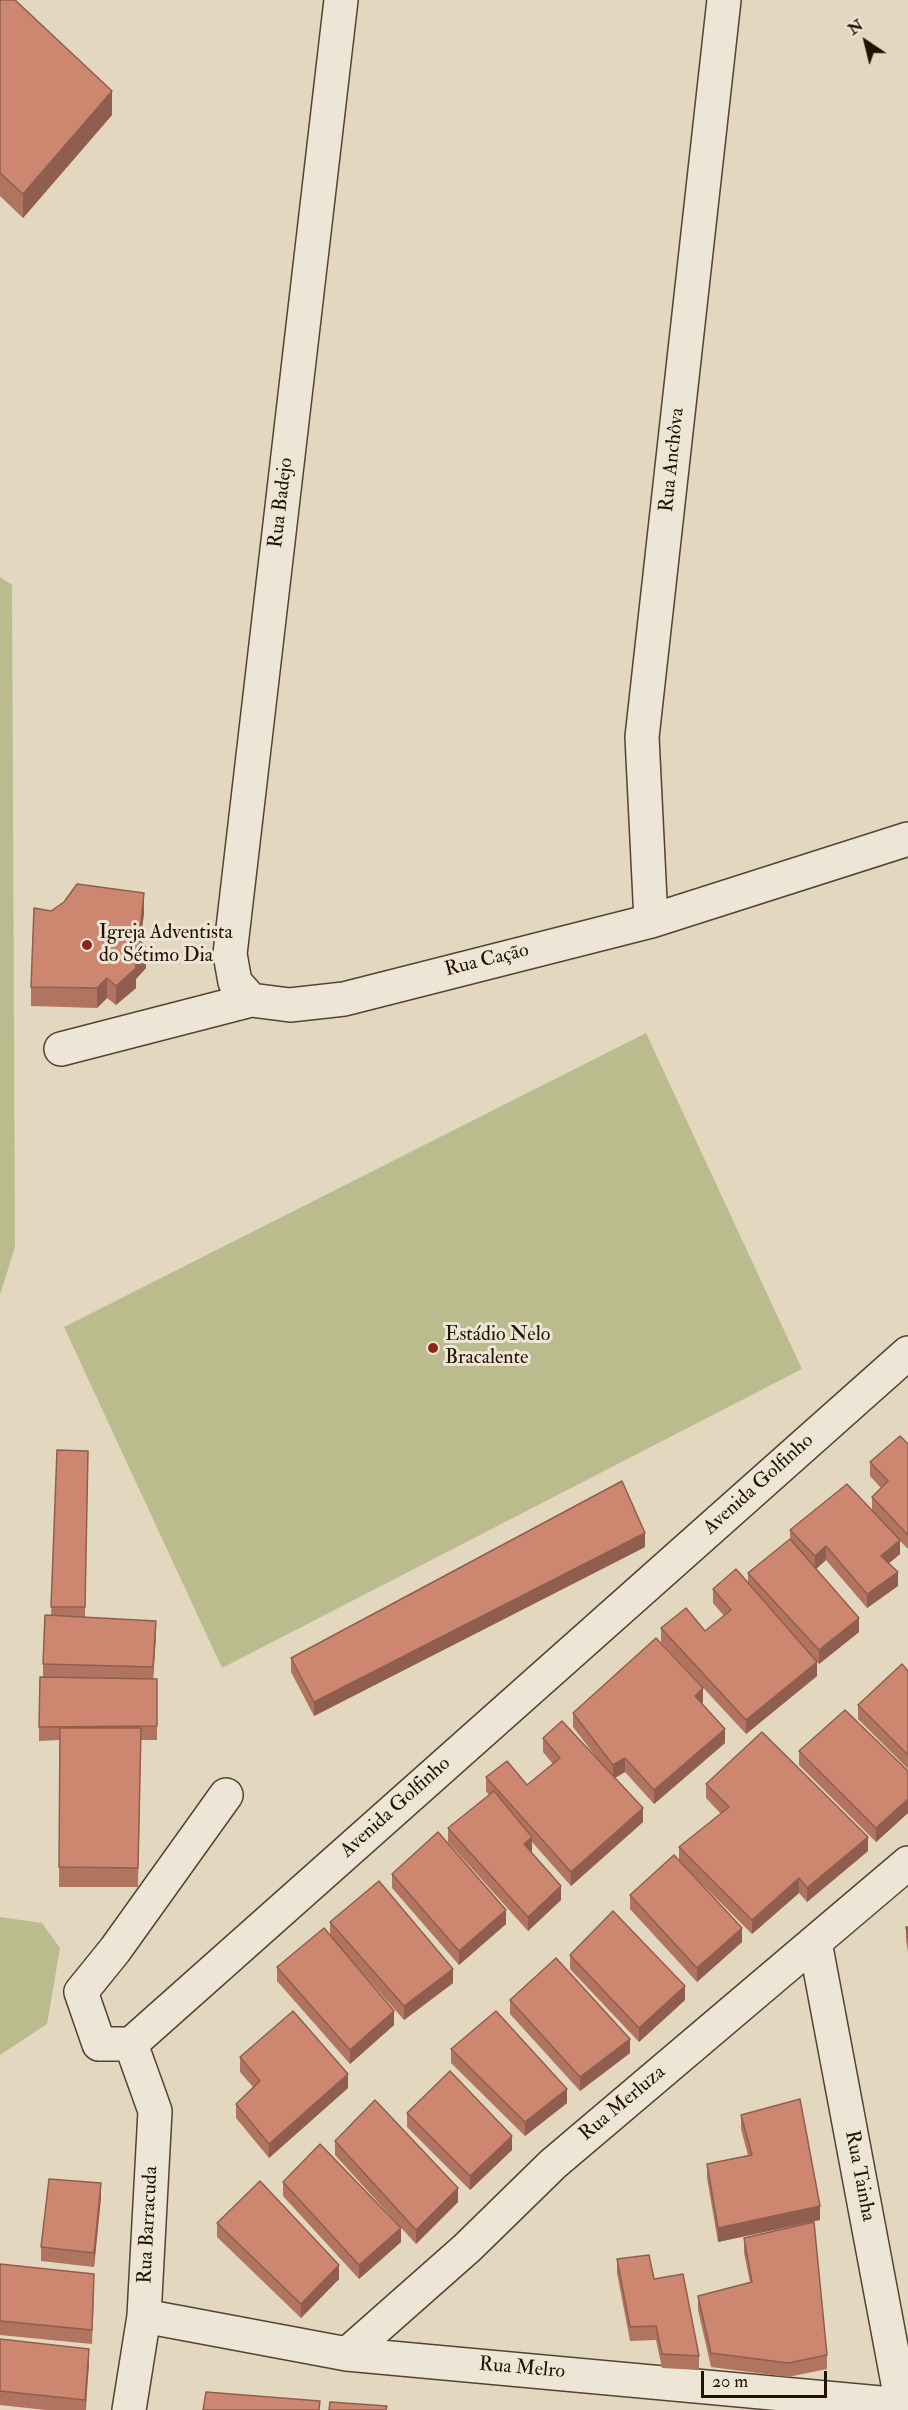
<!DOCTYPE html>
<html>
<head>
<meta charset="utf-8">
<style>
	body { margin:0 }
	#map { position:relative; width:908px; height:2410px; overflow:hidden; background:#e4d7bf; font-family:"IM FELL Double Pica",serif }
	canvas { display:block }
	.north { position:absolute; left:836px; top:12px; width:60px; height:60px; -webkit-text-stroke:4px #ede5d5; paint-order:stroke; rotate:325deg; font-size:16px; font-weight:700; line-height:24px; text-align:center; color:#231200 }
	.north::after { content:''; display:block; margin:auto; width:21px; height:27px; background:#231200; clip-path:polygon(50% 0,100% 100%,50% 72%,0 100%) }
	.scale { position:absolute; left:701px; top:2371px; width:126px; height:27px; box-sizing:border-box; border:3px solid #231200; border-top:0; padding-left:8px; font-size:18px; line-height:21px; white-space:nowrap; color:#231200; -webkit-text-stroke:4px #ede5d5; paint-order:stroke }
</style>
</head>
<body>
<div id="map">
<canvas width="908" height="2410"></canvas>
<div class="north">N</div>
<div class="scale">20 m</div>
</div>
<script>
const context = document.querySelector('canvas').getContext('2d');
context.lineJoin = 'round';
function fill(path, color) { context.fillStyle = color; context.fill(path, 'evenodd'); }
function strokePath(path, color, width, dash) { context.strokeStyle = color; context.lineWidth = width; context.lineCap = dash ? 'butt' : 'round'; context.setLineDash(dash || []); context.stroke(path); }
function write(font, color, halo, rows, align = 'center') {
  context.font = font + ' "IM FELL Double Pica",serif'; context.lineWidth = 6; context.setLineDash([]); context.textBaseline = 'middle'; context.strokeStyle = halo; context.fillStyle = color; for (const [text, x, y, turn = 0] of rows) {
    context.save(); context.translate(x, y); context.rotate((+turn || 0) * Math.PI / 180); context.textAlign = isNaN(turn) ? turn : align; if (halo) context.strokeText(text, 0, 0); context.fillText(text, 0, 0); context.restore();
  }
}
fill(new Path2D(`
	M0 577 12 585 15 1247 0 1295Z
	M646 1033 802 1369 222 1668 64 1327Z
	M0 1917 42 1923 60 1948 47 2024 0 2055Z`), '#bbbc8e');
const street = new Path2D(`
	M651 921 642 737 724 0
	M251 1000 235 982 230 954 341 0
	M61 1049 251 1000 290 1005 344 999 651 921 908 839
	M226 1795 115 1950 81 1992 99 2044H131L908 1353
	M815 1942 903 2410
	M144 2316 347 2354 902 2405
	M347 2354 467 2248 553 2164 908 1863
	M129 2410 144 2316 155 2111 131 2044`);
strokePath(street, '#534330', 36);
strokePath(street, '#ede5d5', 33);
fill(new Path2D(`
	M0 0 112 115 23 218 0 196Z
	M51 911 144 913 140 942 146 968 136 979V988L116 1005 107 998 97 1008 31 1006V987Z
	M908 1444V1549L900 1541V1554L889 1563 898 1586 867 1608 826 1560 816 1569 859 1632 819 1664 799 1642 817 1676 746 1734 661 1642V1628L705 1631 724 1616 713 1603V1589L748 1584V1573L790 1540V1530L872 1511V1497L881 1488 870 1476V1462Z
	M57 1450 88 1451 85 1617 156 1635 153 1679H157V1740H141L138 1887H59L60 1740 39 1741V1727L43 1677V1664L51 1615Z
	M645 1547 314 1716 291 1672V1658Z
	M908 1671V1769L858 1719V1705Z
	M703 1702 702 1703 725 1743 654 1804 625 1772 615 1778 643 1822 571 1886 532 1842V1851L531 1852 561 1900 528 1931 448 1842V1828L489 1795 486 1791V1777L527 1785 553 1764 543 1752V1738L599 1761 573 1727V1713Z
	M799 1751 908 1771V1813L876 1842 799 1765Z
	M706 1784 868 1851 807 1902 799 1893 752 1934 686 1868 742 1942 697 1982 630 1909V1895L679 1861V1847L721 1814 706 1798Z
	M392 1874 506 1924 459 1965 392 1888Z
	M330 1922 453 1983 404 2020 353 1962 394 2025 350 2064 277 1981V1967L330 1935Z
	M906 1927H908V1952L906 1941Z
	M570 1955 685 2000 639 2042 570 1969Z
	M510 2000 630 2053 580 2091 510 2014Z
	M451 2049 567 2103 525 2136 451 2063Z
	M240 2057 348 2088 269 2158 236 2118V2104L253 2087 240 2072Z
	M407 2113 512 2150 470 2190 407 2127Z
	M741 2115 820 2220 718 2242 707 2178V2164L748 2155 741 2129Z
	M335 2141 458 2202 416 2244 335 2155Z
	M283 2182 401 2242 359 2279 283 2196Z
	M101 2197 94 2267 41 2261V2247Z
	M217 2223 339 2279 301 2318 217 2237Z
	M744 2238 827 2355V2369L788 2377 711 2367 698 2310V2296L750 2282 744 2253Z
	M617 2259 654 2279 699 2356V2370L662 2368 656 2340 630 2341 617 2273Z
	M0 2264 94 2289 92 2344 0 2335Z
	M0 2339 89 2363 86 2410H46L0 2405Z`), '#b07460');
fill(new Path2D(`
	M112 91V115L23 218V194Z
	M144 893V913L139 956 146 948V968L136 979V988L116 1005V986L135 960 139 940Z
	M107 978V998L97 1008V988Z
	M645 1533V1547L314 1716V1702Z
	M900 1540V1554L881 1570V1556Z
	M826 1546V1560L815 1570V1556Z
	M898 1572V1586L867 1608V1594Z
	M859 1618V1632L819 1664V1650Z
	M156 1621V1635L153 1681V1667Z
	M817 1662V1676L746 1734V1720Z
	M703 1688V1702L695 1710V1696Z
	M725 1729V1743L654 1804V1790Z
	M625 1758V1772L613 1779V1765Z
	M908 1799V1813L876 1842V1828Z
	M643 1808V1822L571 1886V1872Z
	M532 1837V1851L524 1858V1844Z
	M868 1837V1851L807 1902V1888Z
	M799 1878V1893L752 1934V1920Z
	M561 1886V1900L528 1931V1917Z
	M506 1910V1924L459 1965V1951Z
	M742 1928V1942L697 1982V1968Z
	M453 1969V1983L404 2020V2006Z
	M685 1986V2000L639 2042V2028Z
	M394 2011V2025L350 2064V2050Z
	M630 2039V2053L580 2091V2077Z
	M348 2074V2088L269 2158V2144Z
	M567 2089V2103L525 2136V2122Z
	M512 2136V2150L470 2190V2176Z
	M101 2183V2197L94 2267V2253Z
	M458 2188V2202L416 2244V2230Z
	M820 2206V2220L718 2242V2228Z
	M401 2228V2242L359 2279V2265Z
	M339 2265V2279L301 2318V2304Z
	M89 2349V2363L85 2410V2400Z`), '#905e4e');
const building = new Path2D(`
	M0 0H15L112 91 23 194 0 173Z
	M77 884 144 893 139 940 146 948 135 960 136 968 116 986 107 978 97 988 31 987 34 908 51 911 64 902Z
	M900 1436 908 1444V1535L872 1497 888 1481 870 1462Z
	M57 1450 88 1451 85 1607H51Z
	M622 1481 645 1533 314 1702 291 1658Z
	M847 1484 900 1540 881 1556 898 1572 867 1594 826 1546 815 1556 790 1530Z
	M790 1539 859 1618 819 1650 748 1573Z
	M736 1569 817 1662 746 1720 661 1628 686 1608 705 1631 731 1610 713 1589Z
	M45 1615 156 1621 153 1667 43 1664Z
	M656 1638 703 1688 695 1696 725 1729 654 1790 625 1758 613 1765 573 1713Z
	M902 1664 908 1671V1755L858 1705Z
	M40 1677 157 1679V1726L39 1727Z
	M845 1710 908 1771V1799L876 1828 799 1751Z
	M562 1721 643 1808 571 1872 486 1777 507 1761 527 1785 560 1758 543 1738Z
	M60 1728H141L138 1868 59 1867Z
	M762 1732 868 1837 807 1888 799 1878 752 1920 679 1847 729 1807 706 1784Z
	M494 1791 532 1837 524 1844 561 1886 528 1917 448 1828Z
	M438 1832 506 1910 459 1951 392 1874Z
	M674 1855 742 1928 697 1968 630 1895Z
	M379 1881 453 1969 404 2006 330 1922Z
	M613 1911 685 1986 639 2028 570 1955Z
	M906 1927H908V1938Z
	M324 1928 394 2011 350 2050 277 1967Z
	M556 1958 630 2039 580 2077 510 2000Z
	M293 2011 348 2074 269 2144 236 2104 260 2081 240 2057Z
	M496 2011 567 2089 525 2122 451 2049Z
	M450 2071 512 2136 470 2176 407 2113Z
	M800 2099 820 2206 718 2228 707 2164 752 2155 741 2115Z
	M375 2100 458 2188 416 2230 335 2141Z
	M320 2144 401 2228 359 2265 283 2182Z
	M49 2179 101 2183 94 2253 41 2247Z
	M260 2181 339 2265 301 2304 217 2223Z
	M814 2222 827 2355 788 2363 711 2353 698 2296 752 2282 744 2238Z
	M649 2255 654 2279 683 2274 699 2356 662 2354 656 2326 630 2327 617 2259Z
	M0 2264 94 2274 92 2330 0 2321Z
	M0 2339 89 2349 85 2400 0 2391Z
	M206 2392 320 2401 319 2410H203Z
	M330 2402 387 2406 386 2410H329Z`);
fill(building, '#cd8770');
strokePath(building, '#905e4e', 1.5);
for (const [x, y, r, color] of [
	[87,945,6,"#8f2418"],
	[433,1348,6,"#8f2418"]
]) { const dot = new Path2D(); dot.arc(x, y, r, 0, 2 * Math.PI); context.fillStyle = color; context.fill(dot); strokePath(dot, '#ede5d5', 2); }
write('20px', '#231200', '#ede5d5', [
	["Rua Anchôva",673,460,-84],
	["Rua Badejo",282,503,-83],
	["Rua Cação",487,961,-14],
	["Avenida Golfinho",759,1485,-42],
	["Avenida Golfinho",396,1808,-42],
	["Rua Merluza",623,2104,-40],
	["Rua Tainha",859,2176,79],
	["Rua Barracuda",149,2225,-87],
	["Rua Melro",522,2369,5]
]);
write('20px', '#231200', '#ede5d5', [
	["Igreja Adventista",99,934],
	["do Sétimo Dia",99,957],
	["Estádio Nelo",445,1336],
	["Bracalente",445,1359]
], 'left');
</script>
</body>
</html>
